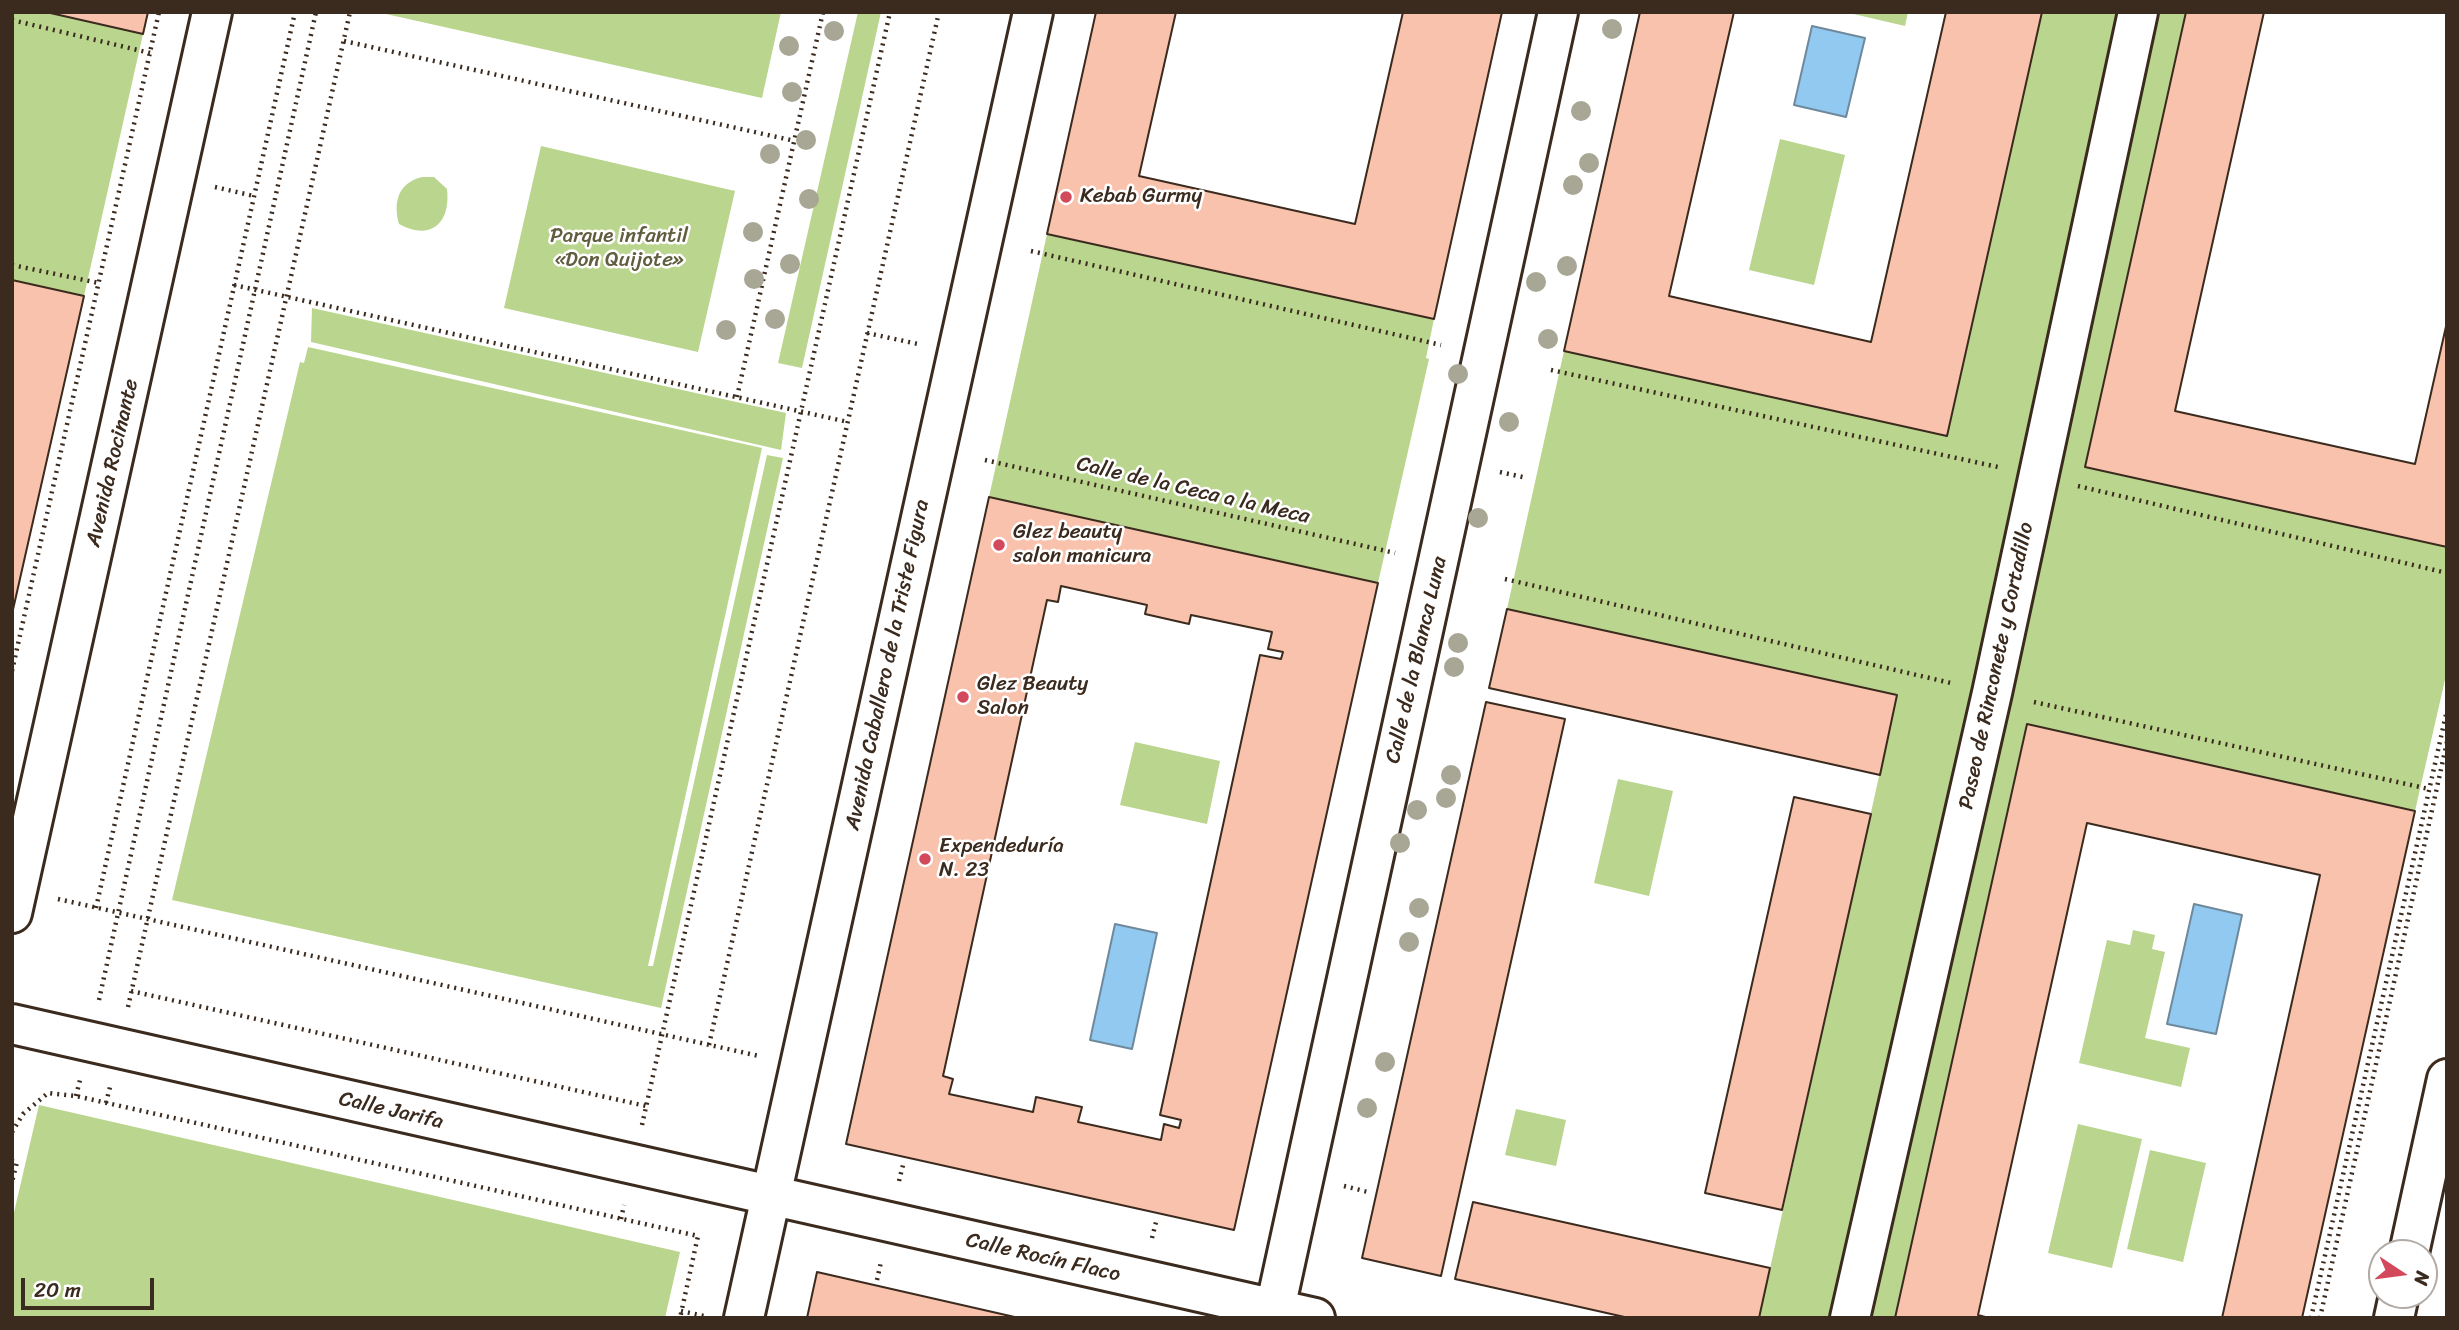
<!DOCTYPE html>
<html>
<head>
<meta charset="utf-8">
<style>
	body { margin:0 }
	#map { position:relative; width:2459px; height:1330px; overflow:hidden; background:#fff; font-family:Sriracha,sans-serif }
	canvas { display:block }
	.frame { position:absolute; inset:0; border:14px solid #3b2a1e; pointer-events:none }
	.north { position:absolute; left:2368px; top:1239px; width:70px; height:70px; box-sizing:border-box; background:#fff; border:2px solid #b1aaa5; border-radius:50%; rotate:103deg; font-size:19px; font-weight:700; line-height:28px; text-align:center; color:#3b2a1e }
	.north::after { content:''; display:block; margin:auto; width:24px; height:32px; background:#d1495b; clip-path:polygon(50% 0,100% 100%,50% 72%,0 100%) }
	.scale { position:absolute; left:21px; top:1278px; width:133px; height:32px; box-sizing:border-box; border:4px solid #3b2a1e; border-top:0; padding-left:9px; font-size:21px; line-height:24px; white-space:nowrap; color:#3b2a1e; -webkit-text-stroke:5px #fff; paint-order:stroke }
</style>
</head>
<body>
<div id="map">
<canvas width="2459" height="1330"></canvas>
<div class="frame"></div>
<div class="north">N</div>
<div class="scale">20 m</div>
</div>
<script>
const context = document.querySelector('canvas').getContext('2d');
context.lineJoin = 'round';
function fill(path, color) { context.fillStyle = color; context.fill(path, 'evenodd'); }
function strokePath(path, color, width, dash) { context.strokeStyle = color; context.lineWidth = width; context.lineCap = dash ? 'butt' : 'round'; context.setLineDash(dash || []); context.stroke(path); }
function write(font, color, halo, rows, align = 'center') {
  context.font = font + ' Sriracha,sans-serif'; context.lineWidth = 5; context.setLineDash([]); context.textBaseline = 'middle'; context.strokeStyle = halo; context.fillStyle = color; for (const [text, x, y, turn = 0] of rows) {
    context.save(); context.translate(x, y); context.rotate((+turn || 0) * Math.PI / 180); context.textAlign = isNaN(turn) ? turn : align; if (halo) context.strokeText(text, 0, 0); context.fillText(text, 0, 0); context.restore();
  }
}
fill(new Path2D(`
	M12 12H46L143 34 84 296 12 280Z
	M377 12H781L762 98Z
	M858 12H881L802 368 778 363Z
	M1845 12H1908L1905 26Z
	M2042 12H2186L2085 467 2447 547V671L2415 811 2027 724 1895 1318H1759L1897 695 1507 609 1564 351 1947 435Z
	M1780 139 1845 155 1814 285 1749 270Z
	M541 146 735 191 698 352 504 308Z
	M422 177H434L447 189C451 224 430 241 399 224 393 202 398 183 422 177Z
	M1047 234 1434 319 1426 358 1429 359 1378 583 989 497Z
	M312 308 786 413 781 450 311 342Z
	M308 347 762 448 648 966H653L767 455 783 458 661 1008 172 900 300 362 304 363Z
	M1135 742 1220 761 1207 824 1120 805Z
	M1618 779 1673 791 1649 896 1594 883Z
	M2133 930 2155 935 2152 949 2165 952 2145 1038 2190 1048 2181 1087 2079 1063 2107 940 2130 945Z
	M39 1105 680 1252 665 1318H12V1221Z
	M1516 1109 1566 1120 1556 1166 1505 1155Z
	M2078 1124 2142 1139 2112 1268 2048 1253Z
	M2150 1150 2206 1163 2183 1262 2127 1249Z`), '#bad58d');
const water = new Path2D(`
	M1812 26 1865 38 1846 117 1794 105Z
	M2194 904 2242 915 2216 1034 2167 1024Z
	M1115 924 1157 933 1132 1049 1090 1040Z`);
fill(water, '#91c9f0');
strokePath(water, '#6f899c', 2);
const building = new Path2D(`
	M46 12H148L143 34Z
	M1096 12H1176L1139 176 1355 224 1403 12H1502L1434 319 1047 234Z
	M1640 12H1734L1669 296 1871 342 1946 12H2042L1947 436 1564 351Z
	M2186 12H2264L2175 411 2415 464 2447 322V547L2085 467Z
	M12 280 84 296 12 614Z
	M989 497 1378 583 1234 1230 846 1144ZM1061 586 1147 605 1145 614 1189 624 1191 615 1272 632 1268 649 1283 652 1281 659 1260 655 1160 1115 1181 1120 1179 1128 1164 1124 1161 1140 1078 1122 1082 1107 1036 1097 1033 1112 949 1094 953 1079 943 1076 1047 600 1058 602Z
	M1507 609 1897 695 1880 775 1489 688Z
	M1486 702 1565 719 1441 1276 1362 1258Z
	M2027 724 2415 811 2302 1318H2222L2320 875 2087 823 1978 1315 1989 1318H1895Z
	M1794 797 1871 814 1782 1210 1705 1193Z
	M1473 1202 1770 1268 1759 1318H1629L1455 1279Z
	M817 1272 1019 1318H807Z`);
fill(building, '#f9c2ad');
strokePath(building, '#3b2a1e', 2);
const street = new Path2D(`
	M12 913 212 12
	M12 1024 1315 1318
	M2409 1253 2447 1079
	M744 1318 1033 12
	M1273 1318 1558 12
	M1850 1318 1992 693 2138 12
	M2394 1318 2399 1295`);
strokePath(street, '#3b2a1e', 44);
strokePath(new Path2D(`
	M12 20 150 53
	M344 41 795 141
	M215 187 254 196
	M1031 251 1441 345
	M12 265 99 283
	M234 285 848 422
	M867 333 918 344
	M1551 370 1998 467
	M737 397 823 12
	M985 460 1395 553
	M1500 472 1527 478
	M2078 486 2447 573
	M1505 579 1951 683
	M12 671 159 12
	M2034 702 2429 789
	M58 899 759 1056
	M96 908 295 12
	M131 991 646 1106
	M99 1000 316 12
	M128 1007 350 12
	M709 1045 939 12
	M76 1096 80 1080
	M106 1103 110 1087
	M642 1125 890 12
	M12 1132 23 1114 48 1093 76 1096 698 1236 680 1318
	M12 1161 17 1162 12 1182
	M899 1181 903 1165
	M1344 1186 1368 1192
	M621 1219 624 1205
	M1152 1238 1156 1222
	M877 1280 881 1262
	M681 1311 704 1316
	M2311 1318 2447 710
	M2320 1318 2447 742`), '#3b2a1e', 4.5, [2, 5]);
strokePath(street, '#fff', 38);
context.fillStyle = '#a8a695';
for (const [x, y] of [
	[1612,29],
	[834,31],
	[789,46],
	[792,92],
	[1581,111],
	[806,140],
	[770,154],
	[1589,163],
	[1573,185],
	[809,199],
	[753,232],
	[790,264],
	[1567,266],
	[754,279],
	[1536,282],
	[775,319],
	[726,330],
	[1548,339],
	[1458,374],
	[1509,422],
	[1478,518],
	[1458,643],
	[1454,667],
	[1451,775],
	[1446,798],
	[1417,810],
	[1400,843],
	[1419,908],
	[1409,942],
	[1385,1062],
	[1367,1108]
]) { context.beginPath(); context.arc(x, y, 10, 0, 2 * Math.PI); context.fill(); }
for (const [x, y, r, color] of [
	[1066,197,7,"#d1495b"],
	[999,545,7,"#d1495b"],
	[963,697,7,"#d1495b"],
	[925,859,7,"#d1495b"]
]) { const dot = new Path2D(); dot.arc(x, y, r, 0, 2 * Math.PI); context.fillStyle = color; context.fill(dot); strokePath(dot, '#fff', 2.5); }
write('21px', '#3b2a1e', '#fff', [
	["Kebab Gurmy",1080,197],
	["Glez beauty",1013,533],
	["salon manicura",1013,557],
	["Glez Beauty",977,685],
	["Salon",977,709],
	["Expendeduría",939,847],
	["N. 23",939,871]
], 'left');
write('21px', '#615d3f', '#fff', [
	["Parque infantil",619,237],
	["«Don Quijote»",619,261]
]);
write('21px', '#3b2a1e', '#fff', [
	["Avenida Rocinante",113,463,-77],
	["Calle de la Ceca a la Meca",1193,491,13],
	["Calle de la Blanca Luna",1417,660,-77],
	["Avenida Caballero de la Triste Figura",888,665,-78],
	["Paseo de Rinconete y Cortadillo",1997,666,-78],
	["Calle Jarifa",391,1111,13],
	["Calle Rocín Flaco",1043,1258,13]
]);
</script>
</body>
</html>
